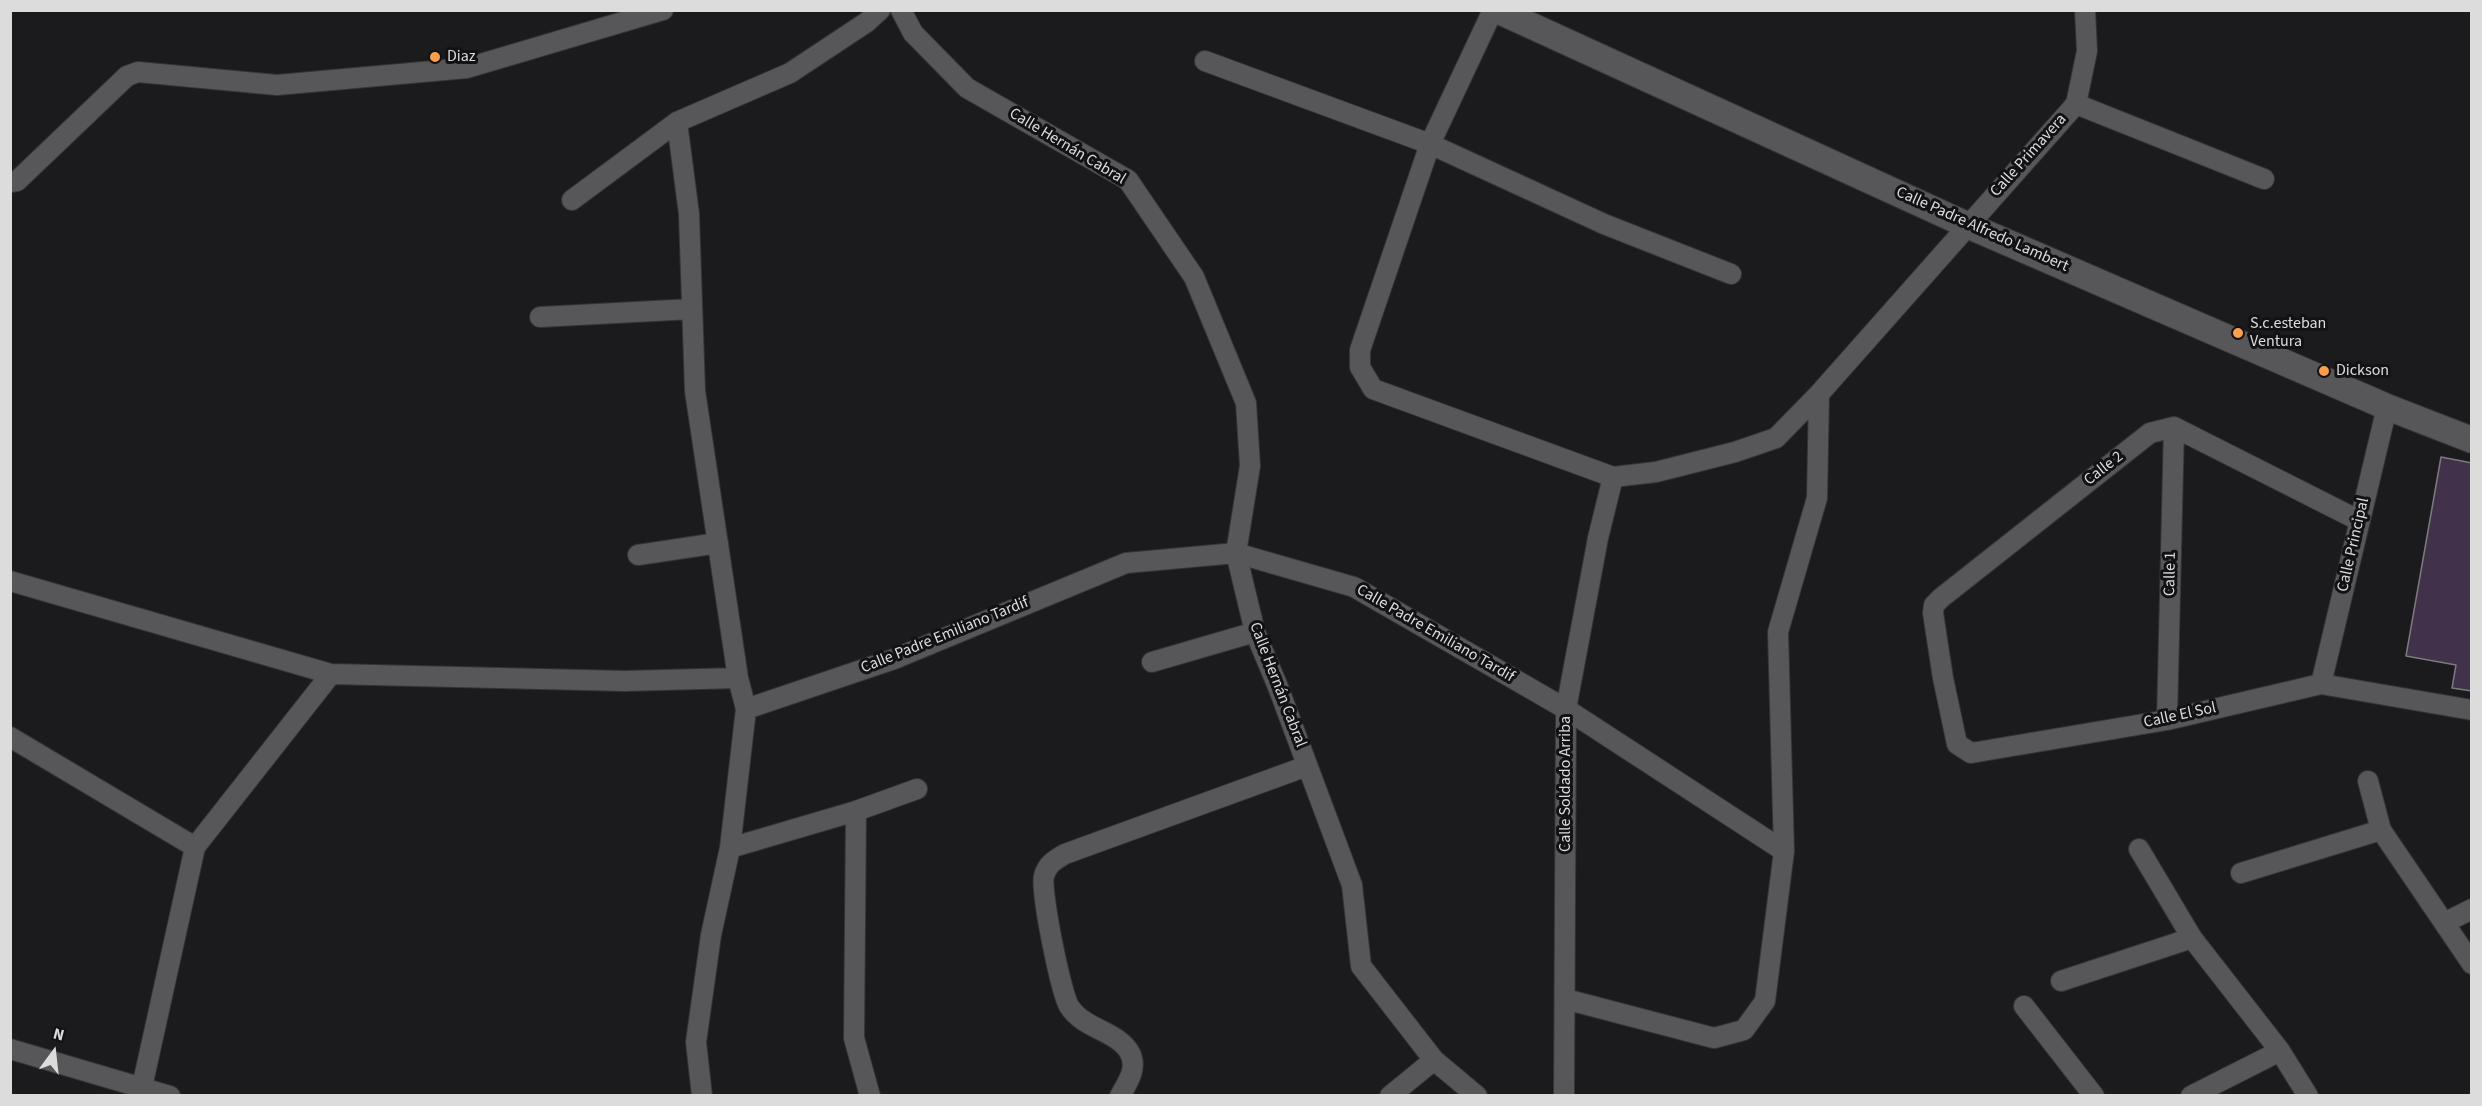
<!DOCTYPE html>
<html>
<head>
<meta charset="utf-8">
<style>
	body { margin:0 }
	#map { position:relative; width:2482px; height:1106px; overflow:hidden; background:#1b1b1e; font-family:"Source Sans 3",sans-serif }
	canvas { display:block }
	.frame { position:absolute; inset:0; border:12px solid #dcdcdd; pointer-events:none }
	.north { position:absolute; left:24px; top:1022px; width:60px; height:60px; -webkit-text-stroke:4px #121214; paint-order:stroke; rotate:15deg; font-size:16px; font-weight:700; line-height:24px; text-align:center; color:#dcdcdd }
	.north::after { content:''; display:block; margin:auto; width:21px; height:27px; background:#dcdcdd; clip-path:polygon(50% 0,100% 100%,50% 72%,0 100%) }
</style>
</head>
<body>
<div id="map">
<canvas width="2482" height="1106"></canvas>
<div class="frame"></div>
<div class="north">N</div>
</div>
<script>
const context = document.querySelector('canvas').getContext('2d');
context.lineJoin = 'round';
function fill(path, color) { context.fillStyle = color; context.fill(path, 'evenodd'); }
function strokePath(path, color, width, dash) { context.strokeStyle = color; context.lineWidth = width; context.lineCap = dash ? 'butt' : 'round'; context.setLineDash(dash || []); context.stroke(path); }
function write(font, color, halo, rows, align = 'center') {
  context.font = font + ' "Source Sans 3",sans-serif'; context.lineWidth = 6; context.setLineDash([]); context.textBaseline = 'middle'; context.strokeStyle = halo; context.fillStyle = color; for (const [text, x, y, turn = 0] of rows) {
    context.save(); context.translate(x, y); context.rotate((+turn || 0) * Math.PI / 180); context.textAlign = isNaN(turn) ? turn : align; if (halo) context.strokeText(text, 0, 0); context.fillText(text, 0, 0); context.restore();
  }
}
const building = new Path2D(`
	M2441 457 2472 463V691L2452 688 2456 665 2406 656Z`);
fill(building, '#41314a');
strokePath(building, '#7c7a7d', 1.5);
const minor = new Path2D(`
	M901 10 913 33 967 88 1128 180 1194 277 1246 403 1250 466 1236 553 1255 632 1278 687 1352 885 1361 966 1434 1060 1477 1096
	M1493 10 1430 144 1360 350V367L1373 389 1613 477 1656 472 1735 452 1776 438 1819 394 2076 104 2087 51 2085 10
	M1205 61 1430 144 1604 224 1731 274
	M2076 104 2264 179
	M677 122 689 214 695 391 738 678 746 709 730 848 711 935 696 1042 702 1096
	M10 182 17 181 127 76 138 72 277 85 467 68 663 10
	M572 200 677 122 790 73 867 22 880 10
	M540 317 692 309
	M2360 521 2174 427 2150 433 1941 598 1934 605 1933 613 1943 678 1957 744 1971 753 2167 720 2321 684 2472 710
	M638 555 718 543
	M10 581 331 674 625 681 738 678
	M1152 662 1255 632
	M2321 684 2387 407
	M746 709 894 659 1126 563 1236 553 1354 587 1566 709 1784 851
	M2167 720 2174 427
	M10 737 195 847
	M2368 781 2381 830 2472 964
	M856 811 854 1038 870 1096
	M730 848 856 811 917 789
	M2139 849 2192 938 2280 1051 2308 1096
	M2241 873 2381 830
	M2444 923 2472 909
	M2061 981 2192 938
	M1565 999 1714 1038 1744 1030 1765 1001 1784 851 1778 632 1817 498 1819 394
	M2024 1006 2094 1096
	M10 1049 170 1096
	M138 1096 142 1087 195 847 331 674
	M1120 1096C1127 1083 1138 1069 1130 1053 1117 1030 1084 1030 1069 1006 1061 993 1040 890 1044 876 1047 864 1055 860 1065 854L1307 766
	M1390 1096 1434 1060
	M1564 1096 1566 709 1598 538 1613 477
	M2191 1096 2280 1051`);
const tertiary = new Path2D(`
	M1497 10 1967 225 2387 407 2472 440`);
strokePath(minor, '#353537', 22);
strokePath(tertiary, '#353537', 28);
strokePath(minor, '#57575a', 20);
strokePath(tertiary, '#57575a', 26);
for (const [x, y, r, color] of [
	[435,57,6,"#fa9f4e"],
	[2238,333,6,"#fa9f4e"],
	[2324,371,6,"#fa9f4e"]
]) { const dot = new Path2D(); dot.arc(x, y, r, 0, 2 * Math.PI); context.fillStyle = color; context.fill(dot); strokePath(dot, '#121214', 2); }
write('16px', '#dcdcdd', '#121214', [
	["Diaz",447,57],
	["S.c.esteban",2250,324],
	["Ventura",2250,342],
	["Dickson",2336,371]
], 'left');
write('16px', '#dcdcdd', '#121214', [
	["Calle Hernán Cabral",1067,147,31],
	["Calle Primavera",2029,156,-48],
	["Calle Padre Alfredo Lambert",1982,230,24],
	["Calle 2",2104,469,-38],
	["Calle Principal",2354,545,-77],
	["Calle 1",2171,574,-89],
	["Calle Padre Emiliano Tardif",1435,634,30],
	["Calle Padre Emiliano Tardif",945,636,-22],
	["Calle Hernán Cabral",1277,685,69],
	["Calle El Sol",2180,716,-12],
	["Calle Soldado Arriba",1566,784,-90]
]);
</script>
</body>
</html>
